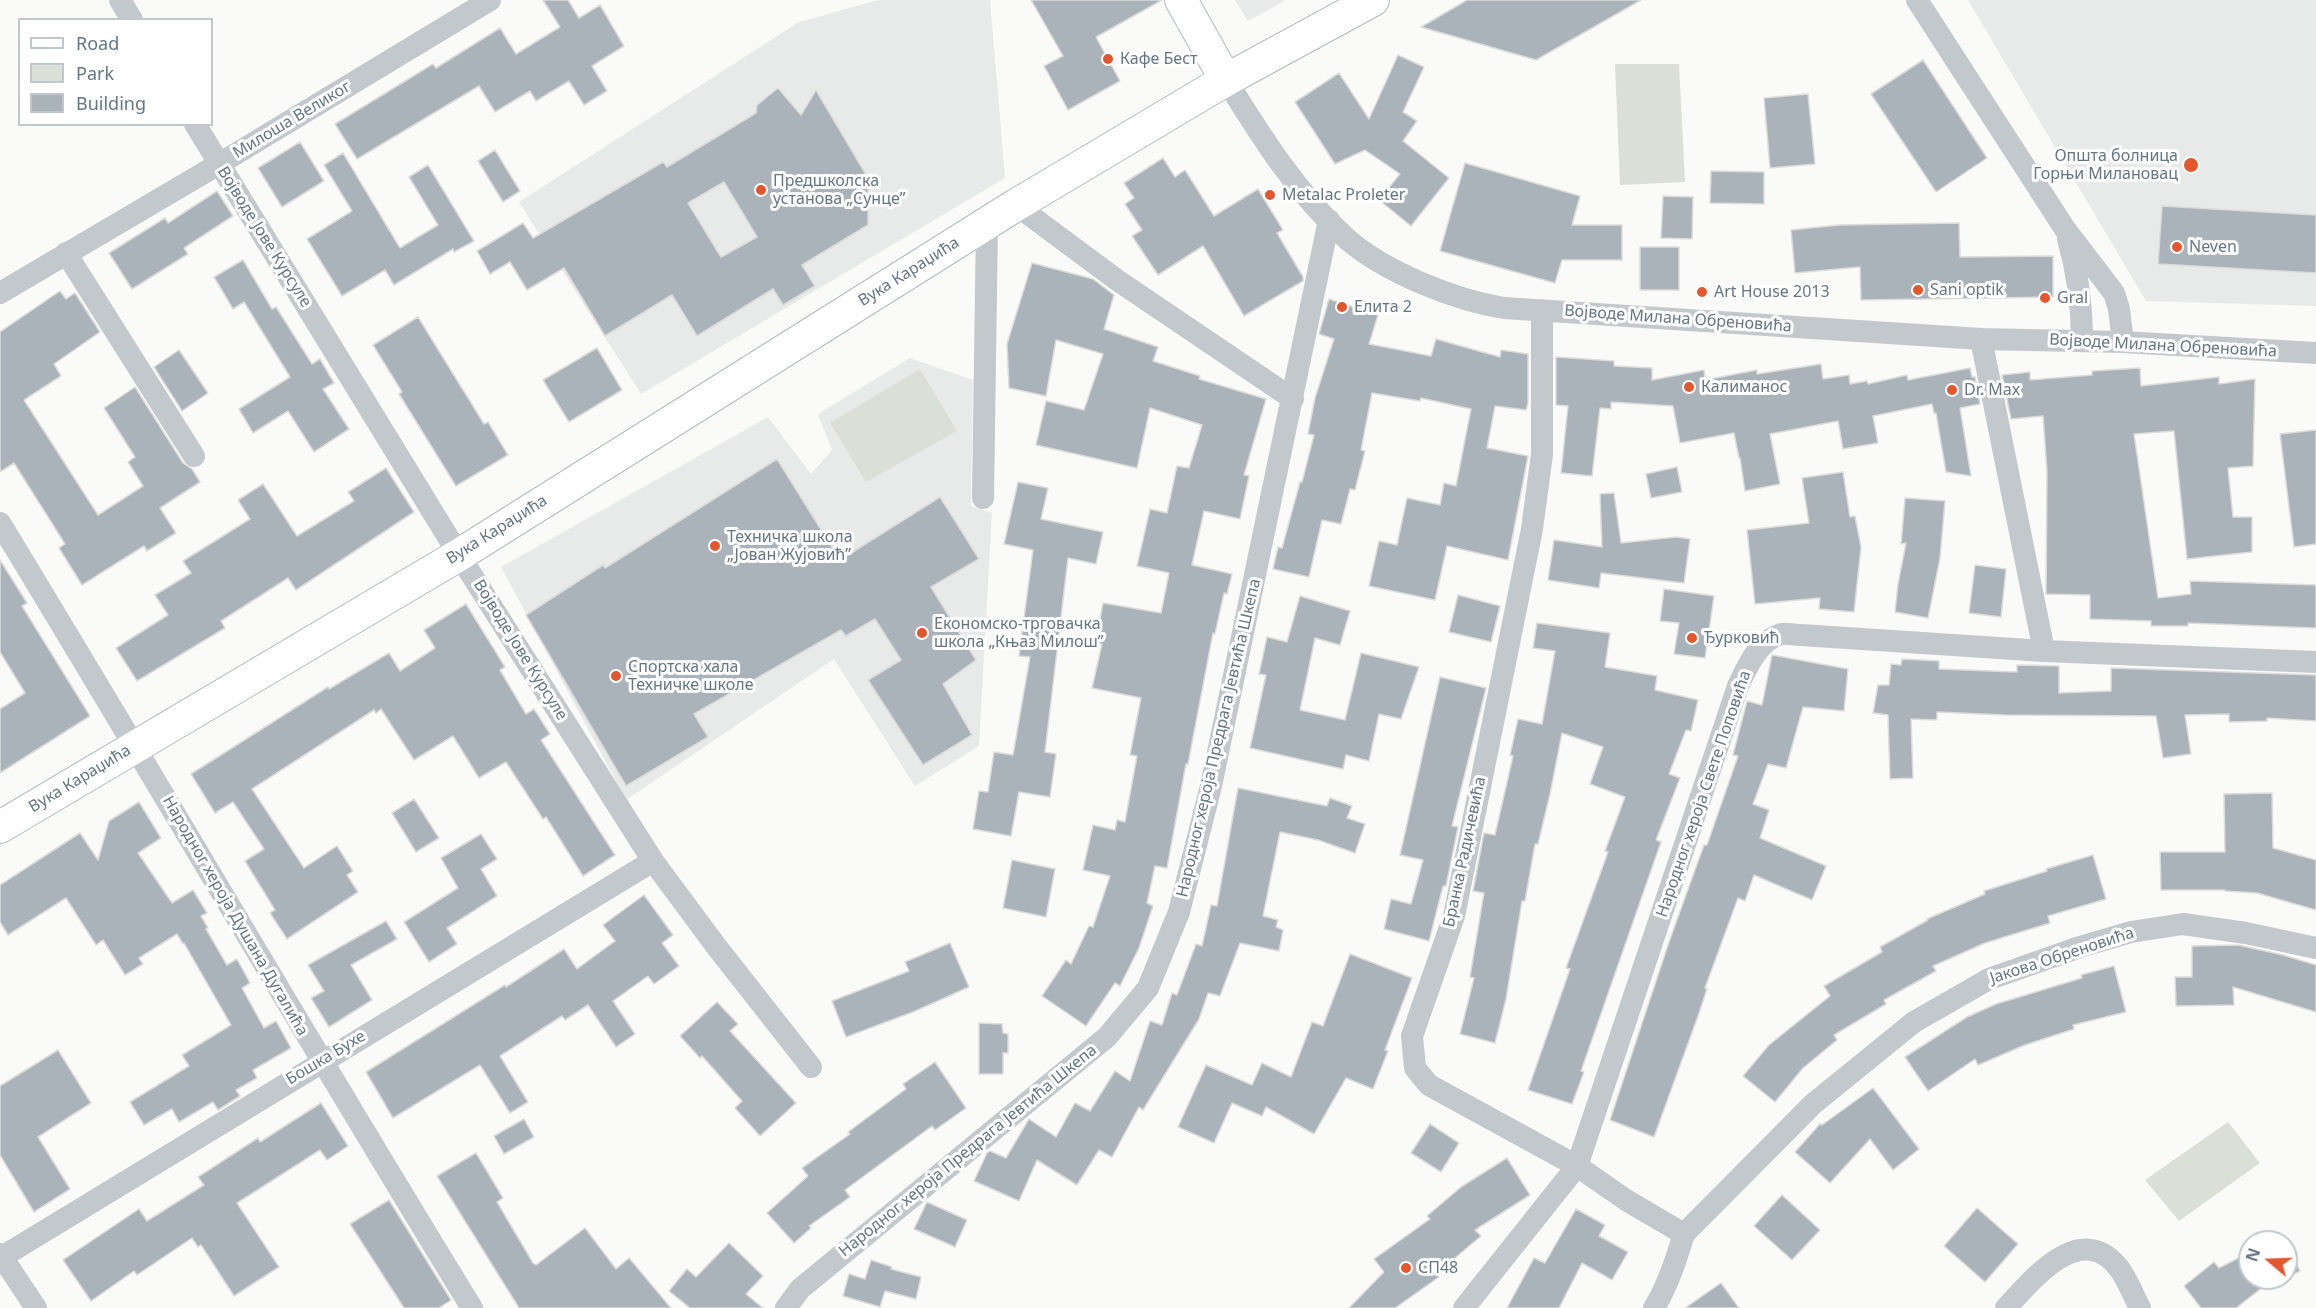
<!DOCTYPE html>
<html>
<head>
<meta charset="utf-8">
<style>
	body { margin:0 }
	#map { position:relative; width:2316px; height:1308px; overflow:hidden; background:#fafaf8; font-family:"Noto Sans",sans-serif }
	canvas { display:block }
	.legend { position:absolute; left:18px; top:18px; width:195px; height:108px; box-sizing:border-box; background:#fff; border:2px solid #c1c8cd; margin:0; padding:8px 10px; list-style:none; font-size:18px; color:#657683 }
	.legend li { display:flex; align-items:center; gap:12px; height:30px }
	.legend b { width:30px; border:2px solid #c1c8cd }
	.north { position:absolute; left:2238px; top:1230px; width:60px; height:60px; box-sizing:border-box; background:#fff; border:2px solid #c1c8cd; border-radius:50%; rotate:289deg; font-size:16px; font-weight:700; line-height:24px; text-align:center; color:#657683 }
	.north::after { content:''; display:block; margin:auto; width:21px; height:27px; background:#e4572e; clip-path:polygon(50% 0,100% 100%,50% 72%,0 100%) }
</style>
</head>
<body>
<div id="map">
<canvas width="2316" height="1308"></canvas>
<ul class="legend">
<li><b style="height:8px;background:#fff"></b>Road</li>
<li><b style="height:16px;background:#dadfd7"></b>Park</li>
<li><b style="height:16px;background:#aab3b9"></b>Building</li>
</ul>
<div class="north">N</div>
</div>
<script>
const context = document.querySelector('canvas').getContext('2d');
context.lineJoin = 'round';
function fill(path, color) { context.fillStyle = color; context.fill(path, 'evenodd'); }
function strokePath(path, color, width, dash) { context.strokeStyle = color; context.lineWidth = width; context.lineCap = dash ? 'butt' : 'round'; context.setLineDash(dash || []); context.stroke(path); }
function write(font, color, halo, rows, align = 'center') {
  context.font = font + ' "Noto Sans",sans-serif'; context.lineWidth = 6; context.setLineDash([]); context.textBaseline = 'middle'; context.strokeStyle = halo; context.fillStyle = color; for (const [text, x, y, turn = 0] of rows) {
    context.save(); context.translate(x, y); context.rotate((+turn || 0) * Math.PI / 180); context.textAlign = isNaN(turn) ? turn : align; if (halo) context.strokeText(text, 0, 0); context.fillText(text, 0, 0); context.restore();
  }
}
fill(new Path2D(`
	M878 0H990L1005 178 641 394 519 202 799 22Z
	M1235 0H1286L1248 21Z
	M1968 0H2316V306L2146 301Z
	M910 358 973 380 971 506 992 513 979 746 915 786 834 659 626 800 501 567 768 417 811 474 832 450 818 414Z`), '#e8e9e9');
fill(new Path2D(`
	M1615 64H1679L1685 182 1620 185Z
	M920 369 957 431 866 482 830 423Z
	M2228 1122 2260 1163 2179 1221 2145 1180Z`), '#dadfd7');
const building = new Path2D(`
	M543 0H568L579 18 600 5 624 46 592 66 607 91 584 105 569 81 536 101 530 91 495 112 479 86 357 159 335 124 433 64 436 68 500 28 516 54 560 27Z
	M1031 0H1162L1096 37 1120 81 1068 110 1044 66 1063 56Z
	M1467 0H1641L1536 60 1421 27Z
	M1398 55 1424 67 1403 112 1417 121 1403 141 1449 178 1411 226 1379 200 1400 174 1365 150 1335 164 1295 102 1339 73 1369 119Z
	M1923 60 1987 158 1936 192 1871 94Z
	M778 88 801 115 816 90 868 178V225L802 265 815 286 783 305 773 289 697 336 672 295 605 336 564 268 527 290 510 262 490 274 477 251 523 223 533 238 663 162 667 167 756 113 757 105ZM724 182 757 237 721 257 688 203Z
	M1808 94 1815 164 1770 168 1764 98Z
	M300 142 324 181 282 207 258 168Z
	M495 150 520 191 503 202 478 161Z
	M343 153 400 248 438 225 409 177 428 165 474 241 454 252 453 249 394 285 385 270 342 296 307 239 352 211 324 165Z
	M1163 158 1175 177 1185 170 1214 216 1258 189 1283 230 1277 233 1303 277V281L1244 316 1203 246 1158 275 1132 236 1142 230 1125 204 1134 198 1124 183Z
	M1465 163 1580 196 1572 225H1622V260H1562L1555 283 1440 251Z
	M1711 171 1764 172V204L1710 203Z
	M217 191 233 216 184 248 188 254 132 289 109 253 165 218 168 223Z
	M1663 196 1693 197 1692 239 1661 238Z
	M2162 206 2316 215V273L2158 264Z
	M1959 223 1960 257 2053 256V297L1861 300 1860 267 1795 273 1791 230 1839 225Z
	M1640 247H1679V290H1640Z
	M243 260 272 309 276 307 312 364 320 359 334 383 323 389 349 429 314 452 288 411 253 433 239 409 290 377 244 302 233 309 214 277Z
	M1032 263 1093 279 1114 295 1104 329 1158 347 1153 361 1200 376 1199 379 1266 399 1244 475 1249 476 1240 519 1204 511 1192 565 1232 574 1227 594 1224 593 1215 634 1213 633 1188 764H1186L1167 868 1155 866 1147 903 1153 906 1139 948 1120 986 1115 983 1086 1026 1042 996 1066 960 1071 964 1089 926 1093 927 1110 876 1083 870 1093 825 1115 830 1117 820 1125 822 1137 756 1130 755 1141 698 1092 688 1102 644 1096 642 1103 603 1161 613 1169 573 1137 566 1150 509 1167 513 1177 466 1189 468 1202 425 1150 408 1137 468 1036 445 1046 401 1084 410 1103 354 1056 340 1046 396 1009 388 1007 344Z
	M60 291 66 299 75 293 100 332 54 364 61 376 24 400 98 515 143 486 128 462 135 457 104 408 135 387 183 463 192 469 200 482 160 508 176 533 147 551 144 546 82 585 59 548 65 544 14 463 0 472V332Z
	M1329 299 1378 315 1369 344 1431 356 1436 339 1500 357 1501 350 1528 354V403L1526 410 1495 406 1487 448 1528 456 1508 560 1447 546 1435 600 1369 586 1379 541 1397 545 1407 498 1440 505 1444 483 1456 486 1471 409 1421 398 1420 401 1372 393 1361 450 1365 451 1355 490 1350 489 1341 524 1322 520 1309 577 1273 569 1278 547 1282 548 1300 482H1302L1314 435 1308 434 1315 398 1334 339 1319 334Z
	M418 317 484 424 488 422 508 455 456 486 399 394 402 392 373 345Z
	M597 348 622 390 569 422 543 380Z
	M179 350 208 393 182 411 154 367Z
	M1556 357 1614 361V366L1652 368V380L1704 370 1705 380 1757 370V374L1821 364 1823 379 1849 375 1850 384 1867 381 1868 384 1907 375 1908 380 1970 368 1972 377H1975L1980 404 1960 408 1971 476 1946 472 1936 413H1934L1932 404 1873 416 1878 443 1843 449 1838 421 1770 434 1780 484 1745 491 1740 458H1739L1734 433 1680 443 1673 406 1611 402V409L1600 408 1592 476 1561 473 1568 406 1556 405Z
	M2140 368 2141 386 2219 377V384L2255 379 2253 466 2228 468 2233 517H2252V552L2187 559 2174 431 2134 434 2158 598 2191 594 2190 581 2316 585V628L2188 623V626H2151V621L2090 619V595L2046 594 2047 471 2043 416 2011 419 2002 375 2030 372V380L2092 375V371Z
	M2316 430V544L2294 547 2280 434Z
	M777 459 840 560 940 497 979 559 931 587 976 660 943 684 972 735 923 765 868 680 901 660 875 619 846 636 841 630 694 714 708 737 626 786 526 615 603 565 605 568Z
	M1677 467 1682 492 1651 498 1646 474Z
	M386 468 414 512 296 590 288 578 221 621 225 628 137 681 116 648 168 615 155 595 191 573 183 561 250 519 238 500 263 484 297 536 354 501 348 492Z
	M1843 472 1850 517 1855 516 1861 547 1854 612 1819 609 1820 598 1755 604 1747 530 1809 523 1802 478Z
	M1018 482 1048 488 1041 519 1103 532 1096 564 1068 558 1045 752 1056 754 1050 797 1019 792 1011 836 973 829 979 791 988 792 994 752 1013 755 1030 657 1019 656 1033 550 1004 544Z
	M1614 493 1621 543 1676 537 1690 539 1684 583 1601 573 1599 588 1548 580 1554 540 1602 547 1600 494Z
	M1905 498 1945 501 1940 558 1928 618 1895 612 1898 584 1906 543 1901 544Z
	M0 560 27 603 22 606 90 716 0 773V709L25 693 0 652Z
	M1975 565 2006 569 2001 617 1969 613Z
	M1664 589 1714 596 1705 658 1674 654 1679 623 1660 621Z
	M1458 595 1500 606 1491 642 1449 632Z
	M1300 596 1350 611 1340 645 1315 638 1300 710 1345 720 1361 653 1419 667 1401 719 1379 714 1369 761 1346 755 1343 769 1250 748 1266 675 1259 674 1267 637 1287 642Z
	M466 604 505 667 500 670 526 714 534 709 550 734 541 740 615 855 583 876 546 817 543 819 506 762 479 778 453 736 414 760 381 709 376 713 374 710 252 789 304 868 337 846 353 871 347 875 358 892 287 939 270 913 275 910 245 861 264 849 233 802 215 813 191 774 328 687 329 689 389 653 400 671 435 648 424 630Z
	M1537 623 1610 633 1605 667 1657 676 1655 690 1698 700 1691 731 1686 730 1669 774 1680 778 1656 840 1661 842 1581 1071 1584 1072 1572 1104 1528 1090 1570 969 1566 968 1608 852 1605 851 1625 797 1590 784 1603 747 1562 733 1550 794 1538 844H1535L1525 901H1522L1506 999 1495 1043 1460 1034 1474 978 1470 977 1484 893 1473 891 1484 833 1495 835 1513 756 1510 755 1518 719 1542 724 1555 651 1533 648Z
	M1772 655 1848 669 1844 711 1803 707 1786 768 1768 764 1753 804 1769 810 1760 838 1826 866 1812 900 1754 875 1745 901 1738 898 1705 988 1707 989 1698 1016 1654 1137 1610 1120 1669 942 1704 845H1707L1738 756 1733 755 1747 701 1762 705Z
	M1902 659 1939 661V669L2017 672V665L2059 666V693L2111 691V668L2316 675V721L2267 718V721L2229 722V714L2185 715 2191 754 2163 758 2156 716 2005 715 1937 712V720L1911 719 1913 778 1890 779 1888 715 1873 713 1878 685H1889L1891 664 1901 665Z
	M1440 677 1486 688 1452 826 1458 827 1446 886H1443L1429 941 1384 929 1391 899 1411 904 1423 860 1400 855Z
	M1238 788 1327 806 1330 798 1352 806 1347 818 1365 824 1355 853 1318 840 1280 832 1263 916 1278 920 1276 927 1283 930 1279 951 1240 943 1220 996 1208 993 1199 1019 1143 1110 1139 1107 1112 1157 1099 1150 1077 1185 1037 1160 1019 1201 974 1181 987 1153 990 1151 1006 1158 1029 1119 1056 1137 1075 1103 1090 1111 1115 1071 1130 1081 1150 1021 1162 1025 1172 993 1177 995 1196 944 1202 946 1211 905 1217 906Z
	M2272 793 2273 848 2316 860V910L2257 893 2225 891V890H2161L2160 852H2225L2224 794Z
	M414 799 439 838 416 852 392 813Z
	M139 802 161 838 138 853 172 903 193 890 207 913 201 916 208 928 206 929 227 965 237 959 250 983 242 988 264 1028 276 1021 291 1048 253 1070 257 1078 236 1090 240 1096 218 1110 213 1102 179 1122 172 1109 144 1125 130 1102 189 1066 182 1055 231 1025 184 943 183 944 177 934 139 958 143 964 125 975 103 940 96 945 66 898 8 935 0 922V885L80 833 98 860 109 821Z
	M481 834 497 859 481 869 497 896 447 928 457 944 429 962 404 922 458 888 441 858Z
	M2093 855 2106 899 2048 916 2050 923 1985 943 1933 966 1936 971 1884 1000 1886 1004 1834 1035 1837 1040 1803 1068 1775 1102 1743 1076 1769 1045 1830 996 1824 986 1882 952 1880 947 1928 920 1927 919 1985 894 1984 891 2047 871 2046 869Z
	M1012 860 1055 869 1046 917 1003 908Z
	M644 895 673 935 662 943 679 966 654 984 648 976 613 1001 635 1034 616 1047 588 1005 565 1020 562 1016 500 1056 528 1102 510 1113 480 1065 393 1118 366 1072 505 985 506 987 564 949 577 969 615 941 603 925Z
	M386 921 397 939 351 965 372 1000 329 1027 311 998 324 991 308 965Z
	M950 943 969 987 913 1012 846 1037 832 1001 909 971 905 962Z
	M2238 945 2283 955 2316 965V1012L2233 987 2234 1005 2176 1006 2175 977H2192V946Z
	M1350 954 1412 978 1385 1050 1388 1051 1373 1089 1346 1078 1314 1134 1266 1107 1262 1116 1232 1103 1214 1143 1178 1127 1206 1065 1252 1085 1262 1063 1291 1077 1312 1022 1323 1026Z
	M2114 966 2126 1012 2073 1025 2074 1029 2025 1045 1978 1065 1975 1059 1928 1091 1905 1057 1967 1017 1996 1004 2082 978 2081 975Z
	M717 1002 738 1024 730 1031 796 1103 760 1136 735 1108 742 1101 702 1056 700 1058 680 1036Z
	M979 1023 1002 1024 1003 1033 1008 1034V1053H1003V1074H979Z
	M58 1050 91 1103 38 1137 70 1189 34 1212 0 1155V1086Z
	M935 1062 966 1108 935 1130 932 1126 845 1190 850 1197 809 1226 811 1228 794 1243 767 1213 808 1176 802 1168 850 1134 848 1132 906 1089 903 1084Z
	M1873 1088 1919 1149 1893 1170 1870 1139 1830 1183 1795 1152 1820 1124 1822 1125Z
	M321 1103 348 1146 327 1160 320 1150 237 1203 279 1267 234 1296 201 1245 198 1247 192 1238 137 1275 134 1271 91 1301 63 1260 139 1209 147 1221 204 1185 198 1177 258 1138 260 1142Z
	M524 1119 534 1137 504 1154 494 1136Z
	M1430 1124 1459 1143 1441 1172 1411 1153Z
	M476 1153 503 1198 497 1202 533 1263 536 1265 585 1228 616 1269 629 1258 671 1308H519L437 1176Z
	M1507 1158 1530 1195 1475 1230 1481 1236 1436 1274 1439 1277 1395 1308H1349L1384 1272 1374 1259 1430 1219 1427 1216 1461 1187Z
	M1782 1195 1820 1230 1792 1260 1754 1226Z
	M389 1200 451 1300 439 1308H404L350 1224Z
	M927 1202 967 1220 955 1247 914 1229Z
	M1977 1208 2018 1244 1985 1282 1944 1246Z
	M1576 1209 1605 1225 1599 1236 1628 1252 1612 1280 1582 1263 1559 1308H1507L1534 1258 1545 1263Z
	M729 1243 763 1276 746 1294 763 1308H690L669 1291 687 1269 696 1277Z
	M2286 1243 2300 1271 2286 1278Z
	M2250 1252V1278H2286L2265 1289 2263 1287 2236 1308H2201L2184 1286 2214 1262 2219 1268Z
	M871 1260 892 1267 891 1269 921 1277 916 1299 885 1291 880 1307 843 1296 849 1274 865 1279Z
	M1721 1283 1739 1308H1685Z`);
fill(building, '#aab3b9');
strokePath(building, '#dcdcda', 1.5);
const secondary = new Path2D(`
	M1181 0 1226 80
	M0 827 459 555 1016 205 1226 80 1373 0`);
strokePath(secondary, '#b3babf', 34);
strokePath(new Path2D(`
	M120 0 132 20
	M1917 0 2065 229 2114 293 2119 309 2123 342
	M1226 80C1261 136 1297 194 1347 239 1385 272 1454 300 1504 308L1981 339 2123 342 2316 353
	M195 124 459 555 653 861 716 946 811 1067
	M1016 205 1117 280 1293 399
	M2068 239C2078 274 2082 306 2082 341
	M66 253 194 456
	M0 293 219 164 490 0
	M1542 310V454L1532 529 1454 916 1412 1036 1415 1068 1429 1085 1577 1166 1626 1200 1684 1234C1676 1260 1668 1285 1654 1308
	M1981 339 2044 651
	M983 498 987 223
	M0 523C159 784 312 1048 472 1308
	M1684 1234 1813 1104 1914 1022 1989 979 2080 947 2131 932 2183 924 2246 933 2316 948
	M0 1254 36 1308
	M0 1258 653 861
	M786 1308 800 1289 1107 1037 1148 988 1179 912 1211 786 1329 220
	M1464 1308 1577 1166 1738 686C1747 667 1758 641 1781 634 1787 633 1795 635 1801 635L2044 651 2316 662
	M2006 1308C2032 1280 2080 1220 2118 1267 2127 1278 2133 1295 2140 1308`), '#c3c8cc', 22);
strokePath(secondary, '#fff', 32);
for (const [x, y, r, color] of [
	[1108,59,6,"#e4572e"],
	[2191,165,8,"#e4572e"],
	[761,190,6,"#e4572e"],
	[1270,195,6,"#e4572e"],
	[2177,247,6,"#e4572e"],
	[1918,290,6,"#e4572e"],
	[1702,292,6,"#e4572e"],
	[2045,298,6,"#e4572e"],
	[1342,307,6,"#e4572e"],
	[1689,387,6,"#e4572e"],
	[1952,390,6,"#e4572e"],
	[715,546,6,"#e4572e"],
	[922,633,6,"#e4572e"],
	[1692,638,6,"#e4572e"],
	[616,676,6,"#e4572e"],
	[1406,1268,6,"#e4572e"]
]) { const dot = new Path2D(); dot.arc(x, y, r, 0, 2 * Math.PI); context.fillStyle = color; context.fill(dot); strokePath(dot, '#fff', 2); }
write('16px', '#657683', '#fff', [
	["Кафе Бест",1120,59],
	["Општа болница",2178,156,"right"],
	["Горњи Милановац",2178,174,"right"],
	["Предшколска",773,181],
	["установа „Сунце”",773,199],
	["Metalac Proleter",1282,195],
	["Neven",2189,247],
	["Sani optik",1930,290],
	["Art House 2013",1714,292],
	["Gral",2057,298],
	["Елита 2",1354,307],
	["Калиманос",1701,387],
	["Dr. Max",1964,390],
	["Техничка школа",727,537],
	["„Јован Жујовић”",727,555],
	["Економско-трговачка",934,624],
	["школа „Књаз Милош”",934,642],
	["Ђурковић",1704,638],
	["Спортска хала",628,667],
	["Техничке школе",628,685],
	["СП48",1418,1268]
], 'left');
write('16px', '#657683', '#fff', [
	["Милоша Великог",292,120,-31],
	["Војводе Јове Курсуле",264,237,58],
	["Вука Караџића",909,272,-32],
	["Војводе Милана Обреновића",1678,319,4],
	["Војводе Милана Обреновића",2163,346,3],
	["Вука Караџића",497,530,-32],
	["Војводе Јове Курсуле",520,650,58],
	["Народног хероја Предрага Јевтића Шкепа",1219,738,-77],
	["Вука Караџића",80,779,-31],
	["Народног хероја Свете Поповића",1704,794,-71],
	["Бранка Радичевића",1465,852,-78],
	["Народног хероја Душана Дугалића",235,916,60],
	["Јакова Обреновића",2062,956,-18],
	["Бошка Бухе",326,1058,-31],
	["Народног хероја Предрага Јевтића Шкепа",968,1151,-39]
]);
</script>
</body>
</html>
